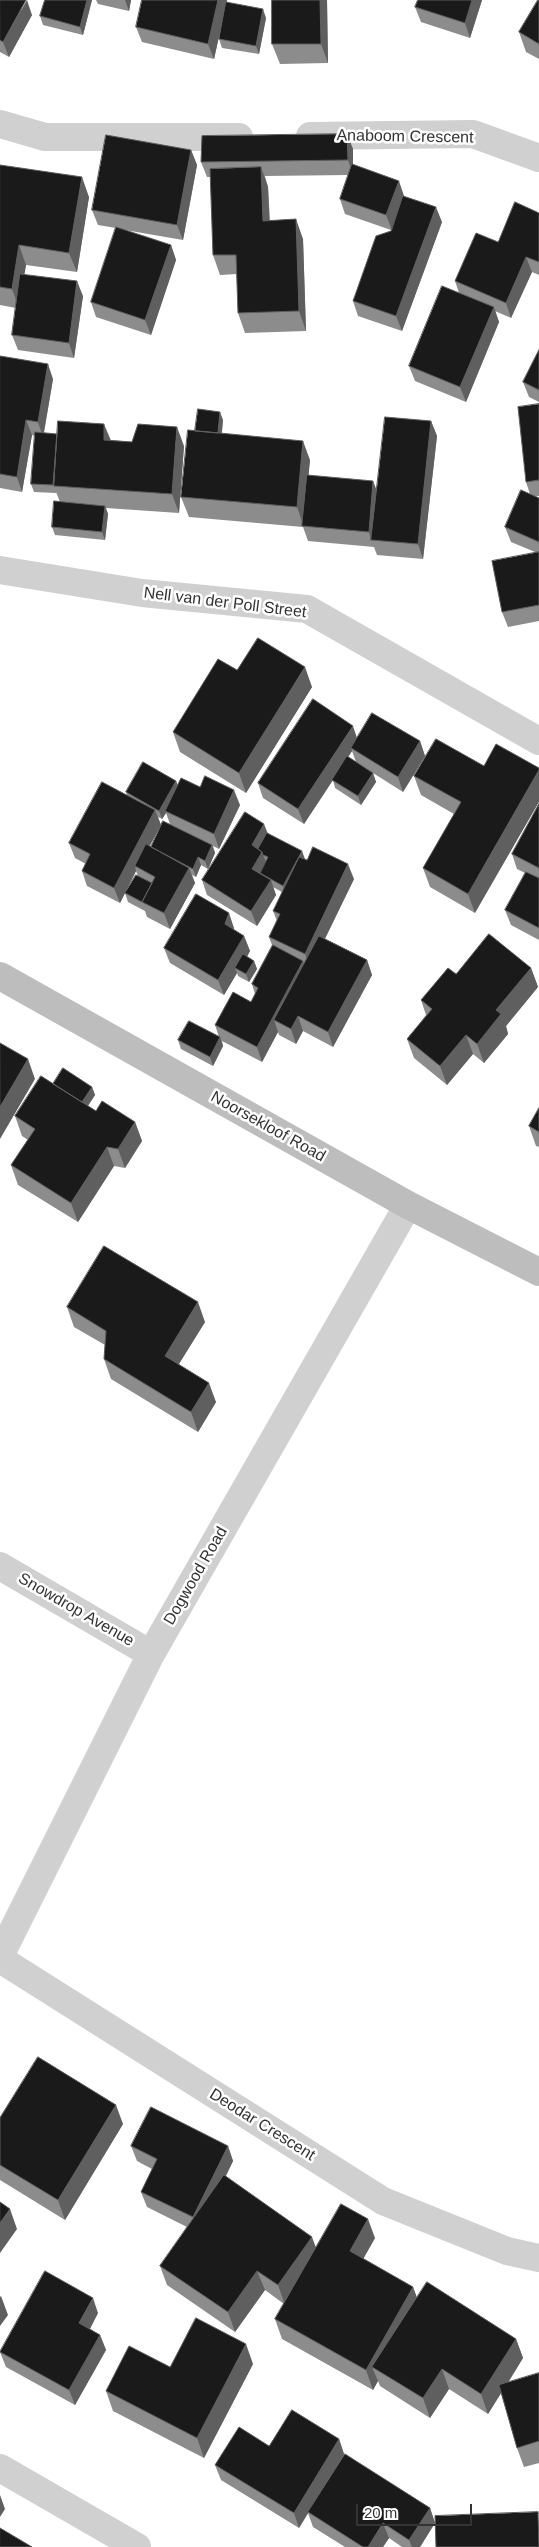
<!DOCTYPE html>
<html>
<head>
<meta charset="utf-8">
<style>
	body { margin:0 }
	#map { position:relative; width:539px; height:2547px; overflow:hidden; background:#fff; font-family:Helvetica,sans-serif }
	canvas { display:block }
	.scale { position:absolute; left:356px; top:2504px; width:116px; height:22px; box-sizing:border-box; border:2px solid #333; border-top:0; padding-left:6px; font-size:15px; line-height:18px; white-space:nowrap; color:#333; -webkit-text-stroke:4px #fff; paint-order:stroke }
</style>
</head>
<body>
<div id="map">
<canvas width="539" height="2547"></canvas>
<div class="scale">20 m</div>
</div>
<script>
const context = document.querySelector('canvas').getContext('2d');
context.lineJoin = 'round';
function strokePath(path, color, width, dash) { context.strokeStyle = color; context.lineWidth = width; context.lineCap = dash ? 'butt' : 'round'; context.setLineDash(dash || []); context.stroke(path); }
function fill(path, color) { context.fillStyle = color; context.fill(path, 'evenodd'); }
function write(font, color, halo, rows, align = 'center') {
  context.font = font + ' Helvetica,sans-serif'; context.lineWidth = 5; context.setLineDash([]); context.textBaseline = 'middle'; context.strokeStyle = halo; context.fillStyle = color; for (const [text, x, y, turn = 0] of rows) {
    context.save(); context.translate(x, y); context.rotate((+turn || 0) * Math.PI / 180); context.textAlign = isNaN(turn) ? turn : align; if (halo) context.strokeText(text, 0, 0); context.fillText(text, 0, 0); context.restore();
  }
}
strokePath(new Path2D(`
	M0 124 45 137H239
	M310 136 473 134 539 158
	M0 570 142 593 307 609 539 741
	M0 1566 151 1654
	M0 1956 151 1654 408 1205
	M0 1959 383 2201 507 2251 539 2258
	M0 2468 137 2547`), '#d0d0d0', 28);
strokePath(new Path2D(`
	M0 976 408 1205 539 1272`), '#bdbdbd', 28);
fill(new Path2D(`
	M0 0 32 15 9 57 0 52Z
	M45 0H92L83 35 43 25 40 16Z
	M96 0H131L129 11 98 4Z
	M227 0V2L266 18 259 54 222 48 219 39 221 28 214 59 142 42 136 27Z
	M272 0H327L328 63 280 64 272 44Z
	M482 0 470 38 421 22 415 7Z
	M539 0V59L526 52 519 32Z
	M347 134 353 149V164L404 196 442 222 402 331 358 316 353 301 391 230 345 214 340 199 348 175 265 176 268 187 270 220 303 239 306 331 245 333 238 313 237 274 220 275 213 255 211 177H207L201 162Z
	M191 150 197 165 183 240 125 230 171 245 176 260 151 335 96 317 91 302 116 228 98 225 92 210Z
	M0 165 89 197 77 272 26 265 24 274 83 296 74 358 18 350 12 335 16 308 0 305Z
	M539 213V275L532 272 511 318 495 311 499 322 466 402 415 381 409 366 459 293 455 281 498 242Z
	M539 350V402L529 397 523 382Z
	M0 356 53 379 44 433 110 440 184 446 179 513 106 508 108 514 105 540 55 535 52 527 60 502 56 492V493L34 492 31 484 35 436 32 435 22 492 0 488Z
	M539 404V496H535L539 498V621L508 627 502 612 535 552 511 542 505 527 530 494 526 482Z
	M223 420 222 433 310 460 308 475 377 490 431 421 437 436 423 559 377 555 374 547 308 541 303 527 189 517 181 497 195 431Z
	M237 670 312 687 246 793 180 752 173 732Z
	M357 737 420 741 425 756 403 792 373 773 376 782 361 805 335 788 333 780 304 824 263 798 258 783ZM352 751 356 762 348 757Z
	M484 766 475 913 430 887 423 868 454 814 421 795 414 776Z
	M176 781 178 785 240 805 219 849 213 846 215 853 208 869 201 865 196 877 192 875 195 883 170 929 147 917 145 911 128 902 125 893 138 876 136 871 120 903 87 886 82 871 86 864 75 858 69 843 127 795 126 792ZM166 813 170 824 151 847 149 846 161 825 158 817 162 819Z
	M539 804V940L511 925 505 910 525 873 517 869 512 854Z
	M268 833 304 859 354 879 325 939 367 960 372 975 333 1047 303 1031 296 1044 279 1035 278 1032 262 1062 222 1041 223 1046 213 1066 181 1049 178 1040 219 1037 215 1025 251 1002 255 994 252 984 272 945 269 937 277 921 273 911 282 892 273 887 276 895 257 926 207 895 202 880Z
	M234 928V930L244 936 250 951 247 957 254 961 257 969 249 982 238 976 237 973 224 995 170 963 164 948Z
	M531 968 538 987 506 1026 508 1034 484 1063 473 1054 447 1085 414 1058 407 1039 426 1015 421 1000 456 974Z
	M53 1084 92 1087 95 1095 88 1106 96 1111 135 1122 142 1141 125 1168 114 1166 78 1222 18 1185 11 1165 28 1140 22 1136 15 1116Z
	M539 1108V1147L536 1146 529 1126Z
	M67 1307 205 1322 179 1364 216 1402 198 1432 111 1379 104 1359 105 1345 74 1327Z
	M0 2118 123 2124 65 2220 0 2180Z
	M131 2146H228L233 2161 226 2176 316 2247 375 2238 363 2259 413 2287 417 2298 516 2339 523 2358 508 2383 539 2373V2463L524 2467 517 2448 501 2393 488 2414 449 2389 430 2418 380 2386 378 2381 373 2390 282 2339 275 2319 284 2304 265 2290 235 2332 167 2285 160 2266 187 2227 147 2207 141 2192 152 2169 137 2161Z
	M98 2313 90 2329 100 2335 106 2350 75 2405 6 2367 0 2352Z
	M253 2364 204 2458 113 2411 106 2391 170 2367Z
	M339 2439 344 2454 430 2508 435 2523 538 2512 539 2514 435 2523 420 2547H402L389 2538 383 2547H345L313 2527 308 2513 299 2528 221 2480 215 2465 269 2446Z`), '#8c8c8c');
fill(new Path2D(`
	M27 0 32 15 9 57 3 42Z
	M87 0H92L83 35 80 27Z
	M125 0H131L129 11Z
	M218 0H227L214 59 208 44Z
	M320 0H327L328 63 321 44Z
	M472 0H482L470 38 465 23Z
	M263 9 266 18 259 54 256 46Z
	M347 134 353 149V175L348 160Z
	M191 150 197 165 183 240 177 225Z
	M261 167 268 187 270 240 263 221Z
	M82 177 89 197 77 272 69 253Z
	M399 181 404 196 392 230 386 215Z
	M436 207 442 222 402 331 396 316Z
	M296 219 303 239 306 331 299 311Z
	M19 245 26 265 19 308 12 289Z
	M171 245 176 260 151 335 145 320Z
	M526 257 532 272 511 318 506 303Z
	M77 281 83 296 74 358 69 343Z
	M494 307 499 322 466 402 460 387Z
	M48 364 53 379 43 437 38 422Z
	M220 412 223 420 220 448 217 440Z
	M26 420 32 435 22 492 17 477Z
	M431 421 437 436 423 559 418 544Z
	M104 424 112 443 104 440Z
	M177 427 184 446 179 513 172 494Z
	M303 441 310 460 304 527 297 507Z
	M373 481 379 496 371 540 369 532Z
	M105 506 108 514 105 540 102 532Z
	M305 667 312 687 246 793 239 773Z
	M353 726 358 741 351 748 352 751 304 824 298 809Z
	M420 741 425 756 403 792 398 777Z
	M539 770V802L475 913 468 894Z
	M373 773 376 782 361 805 358 796Z
	M176 781 179 790 165 811 166 813 162 819 159 811Z
	M234 790 240 805 219 849 214 834Z
	M155 810 161 825 138 868 135 866 136 871 120 903 114 888Z
	M264 824 270 839 262 852 268 867 263 875 252 869V845Z
	M212 845 215 853 208 869 205 861Z
	M302 851 305 859 286 894 283 886Z
	M198 857 201 865 196 877 193 869Z
	M348 864 354 879 310 969 305 954Z
	M189 868 195 883 170 929 164 913Z
	M271 880 276 895 257 926 251 911Z
	M229 913 234 928 230 940 225 924Z
	M244 936 250 951 239 970 235 968 237 973 224 995 218 980Z
	M367 960 372 975 333 1047 328 1032Z
	M254 961 257 969 249 982 246 974Z
	M303 961 308 976 274 1020 278 1032 262 1062 257 1047Z
	M531 968 538 987 506 1026 508 1034 484 1063 477 1044 496 1010Z
	M298 1016 303 1031 296 1044 291 1029Z
	M466 1035 473 1054 447 1085 440 1066Z
	M220 1037 223 1046 213 1066 210 1057Z
	M28 1059 35 1079 0 1139V1107Z
	M92 1087 95 1095 83 1113 80 1105Z
	M135 1122 142 1141 125 1168 118 1149Z
	M107 1147 114 1166 78 1222 71 1203Z
	M198 1302 205 1322 172 1375 165 1356Z
	M209 1383 216 1402 198 1432 191 1412Z
	M116 2105 123 2124 65 2220 58 2200Z
	M228 2146 233 2161 198 2232 193 2217Z
	M10 2209 17 2229 0 2253V2223Z
	M368 2219 375 2238 357 2270 350 2251Z
	M312 2237 319 2256 285 2305 278 2285Z
	M257 2271 265 2290 235 2332 228 2312Z
	M413 2287 420 2306 372 2367 378 2381 373 2390 366 2370Z
	M1 2296 8 2315 0 2326V2297Z
	M93 2298 98 2313 85 2338 79 2323Z
	M100 2335 106 2350 75 2405 69 2390Z
	M516 2339 523 2358 488 2414 481 2394Z
	M246 2344 253 2364 204 2458 197 2438Z
	M442 2369 449 2389 430 2418 423 2398Z
	M339 2439 344 2454 299 2528 294 2513Z
	M0 2495 5 2509 0 2517Z
	M430 2508 435 2523 420 2547H412L409 2540Z
	M383 2523 389 2538 383 2547H368Z`), '#5f5f5f');
const building = new Path2D(`
	M0 0H26L3 42 0 40Z
	M45 0H87L80 27 40 16Z
	M142 0H218L208 44 136 27Z
	M272 0H320L321 44H272Z
	M418 0H472L465 23 415 7Z
	M538 0H539V44L519 32Z
	M226 2 263 9 256 46 219 39Z
	M347 134 348 160 201 162 202 136Z
	M106 135 191 150 177 225 92 210Z
	M352 164 399 181 386 215 340 199Z
	M0 165 82 177 69 253 19 245 12 289 0 287Z
	M261 167 263 221 296 219 299 311 238 313 236 255H213L210 169Z
	M403 196 436 207 396 316 353 301 376 236 391 231Z
	M515 202 539 213V262L526 257 506 303 455 281 476 233 498 242Z
	M116 227 171 245 145 320 91 302Z
	M20 274 77 281 69 343 12 335Z
	M442 286 494 307 460 387 409 366Z
	M539 350V390L523 382Z
	M0 356 48 364 38 422 26 420 17 477 0 474Z
	M539 404V480L526 482 518 407Z
	M198 409 220 412 218 433 195 431Z
	M385 417 431 421 418 544 371 540Z
	M58 421 104 424V440L132 442 138 424 177 427 172 494 54 486Z
	M188 430 303 441 297 507 181 497Z
	M35 432 57 434 53 485 31 484Z
	M307 475 373 481 369 532 302 526Z
	M521 490 539 498V542L505 527Z
	M54 501 105 506 102 532 52 527Z
	M539 552V605L502 612 492 561Z
	M258 638 305 667 239 773 173 732 218 659 237 670Z
	M313 699 353 726 298 809 258 783Z
	M372 713 420 741 398 777 351 748Z
	M436 739 484 766 496 744 539 768V770L468 894 423 868 461 802 414 776Z
	M347 756 373 773 358 796 332 780Z
	M143 762 176 781 159 811 126 792Z
	M205 776 234 790 214 834 165 811 181 778 200 787Z
	M102 782 155 810 114 888 82 871 90 854 69 843Z
	M539 804V868L512 854Z
	M245 812 264 824 252 845 262 852 252 869 271 880 251 911 202 880Z
	M163 821 212 845 205 861 198 857 193 869 151 847Z
	M267 833 302 851 283 886 260 873 268 857 263 855 262 852 258 849Z
	M146 844 189 868 164 913 142 902 155 877 135 866Z
	M313 847 348 864 305 954 269 937 280 914 273 911 299 857 307 860Z
	M526 872 539 878V928L505 910Z
	M136 875 152 883 142 902 125 893Z
	M196 894 229 913 225 924 244 936 218 980 164 948Z
	M489 934 531 968 496 1010 501 1014 477 1044 466 1035 440 1066 407 1039 432 1009 421 1000 448 968 456 974Z
	M319 936 367 960 328 1032 298 1016 291 1029 274 1020Z
	M273 945 303 961 257 1047 215 1025 233 992 251 1002 258 988 252 984Z
	M243 954 254 961 246 974 235 968Z
	M189 1021 220 1037 210 1057 178 1040Z
	M0 1043 28 1059 0 1107Z
	M63 1068 92 1087 82 1102 53 1084Z
	M41 1076 96 1111 102 1101 135 1122 118 1149 107 1147 71 1203 11 1165 35 1129 15 1116Z
	M539 1108V1132L529 1126Z
	M104 1246 198 1302 165 1356 209 1383 191 1412 104 1359 106 1331 67 1307Z
	M38 2057 116 2105 58 2200 0 2165V2118Z
	M151 2107 228 2146 193 2217 141 2192 157 2159 131 2146Z
	M224 2175 312 2237 278 2285 257 2271 228 2312 160 2266Z
	M0 2202 10 2209 0 2223Z
	M341 2204 368 2219 350 2251 413 2287 366 2370 275 2319Z
	M45 2271 93 2298 79 2323 100 2335 69 2390 0 2352Z
	M427 2282 516 2339 481 2394 442 2369 423 2398 372 2367Z
	M196 2318 246 2344 197 2438 106 2391 129 2346 170 2367Z
	M539 2373V2441L517 2448 499 2385Z
	M292 2410 339 2439 294 2513 215 2465 239 2427 269 2446Z
	M345 2454 430 2508 409 2540 383 2523 368 2547H363L308 2512Z
	M538 2512 539 2547H436L435 2516Z
	M0 2528 32 2547H0Z`);
fill(building, '#1a1a1a');
strokePath(building, '#5f5f5f', 1);
write('16px', '#333', '#fff', [
	["Anaboom Crescent",405,137,1],
	["Nell van der Poll Street",225,603,7],
	["Noorsekloof Road",268,1127,29],
	["Dogwood Road",196,1576,-60],
	["Snowdrop Avenue",76,1610,30],
	["Deodar Crescent",262,2125,32]
]);
</script>
</body>
</html>
